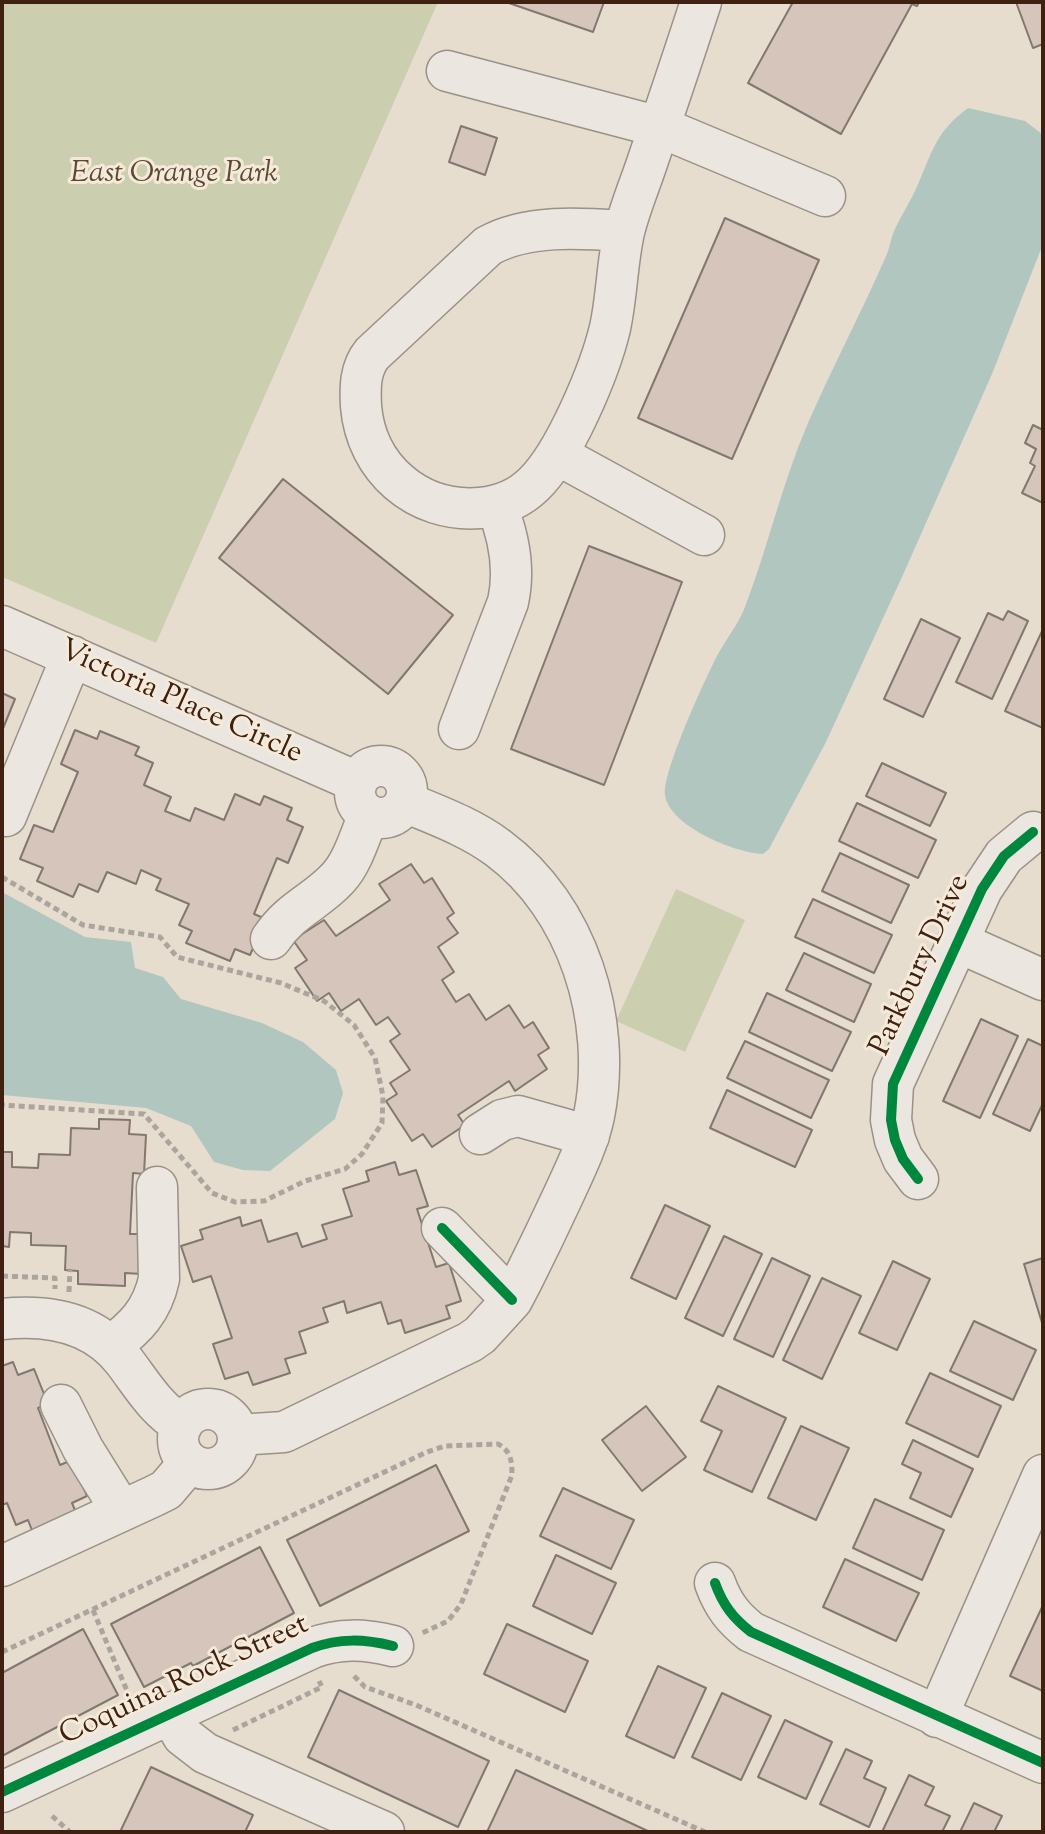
<!DOCTYPE html>
<html>
<head>
<meta charset="utf-8">
<style>
	body { margin:0 }
	#map { position:relative; width:1045px; height:1834px; overflow:hidden; background:#e6ddcf; font-family:"Sorts Mill Goudy",serif }
	canvas { display:block }
	.frame { position:absolute; inset:0; border:4px solid #3e2111; pointer-events:none }
</style>
</head>
<body>
<div id="map">
<canvas width="1045" height="1834"></canvas>
<div class="frame"></div>
</div>
<script>
const context = document.querySelector('canvas').getContext('2d');
context.lineJoin = 'round';
function fill(path, color) { context.fillStyle = color; context.fill(path, 'evenodd'); }
function strokePath(path, color, width, dash) { context.strokeStyle = color; context.lineWidth = width; context.lineCap = dash ? 'butt' : 'round'; context.setLineDash(dash || []); context.stroke(path); }
function write(font, color, halo, rows, align = 'center') {
  context.font = font + ' "Sorts Mill Goudy",serif'; context.lineWidth = 6; context.setLineDash([]); context.textBaseline = 'middle'; context.strokeStyle = halo; context.fillStyle = color; for (const [text, x, y, turn = 0] of rows) {
    context.save(); context.translate(x, y); context.rotate((+turn || 0) * Math.PI / 180); context.textAlign = isNaN(turn) ? turn : align; if (halo) context.strokeText(text, 0, 0); context.fillText(text, 0, 0); context.restore();
  }
}
fill(new Path2D(`
	M2 2H438L156 643 2 577Z
	M676 889 745 920 685 1052 616 1021Z`), '#ccceb0');
fill(new Path2D(`
	M968 108 1025 121 1042 134 1043 244 992 374 902 577 826 742 769 849 763 854C735 853 669 826 665 795 662 772 706 677 718 654 727 638 739 623 745 607 768 547 782 483 808 423 833 366 862 311 887 254 890 246 891 238 894 231 902 214 912 199 919 182 933 149 937 131 968 108Z
	M2 892 85 937 131 942 135 968 163 977 181 999 262 1023 303 1042 336 1070 343 1093 335 1119 270 1171 243 1170 214 1162 191 1126 146 1108 2 1095Z`), '#b2c6c0');
const building = new Path2D(`
	M506 2H604L593 32Z
	M793 2H919L917 6 912 4 841 134 748 83Z
	M1016 2H1043V44L1033 48Z
	M461 126 497 138 485 175 449 162Z
	M725 218 819 260 732 459 638 418Z
	M1033 425 1043 430V503L1022 493 1035 466 1030 463 1036 449 1025 443Z
	M283 479 453 615 388 694 219 558Z
	M589 546 682 582 604 785 511 749Z
	M1008 611 1028 621 992 699 956 682 988 613 1003 620Z
	M921 619 960 638 923 717 884 699Z
	M1043 629V728L1005 711Z
	M2 693 15 699 2 731Z
	M75 730 97 739 100 731 139 747 135 755 153 763 144 785 171 797 165 811 190 821 195 808 224 820 235 794 260 805 264 796 292 808 287 820 303 827 288 863 277 858 254 914 266 919 250 955 235 949 230 961 186 943 192 931 179 925 189 904 156 890 161 879 141 870 136 884 107 872 98 892 79 884 73 897 37 881 43 868 20 859 34 825 53 832 78 772 61 764Z
	M882 763 946 793 930 826 866 796Z
	M857 803 936 840 918 878 839 841Z
	M840 853 909 885 891 923 822 891Z
	M411 864 424 883 432 878 454 913 447 918 458 933 438 947 454 972 442 980 456 1002 469 994 486 1020 509 1005 524 1028 533 1022 549 1048 538 1055 547 1069 515 1091 509 1081 458 1115 465 1125 432 1147 423 1134 412 1141 386 1101 397 1094 390 1083 410 1070 390 1041 400 1034 388 1017 376 1025 359 999 341 1011 329 993 317 1001 295 968 307 960 293 940 324 920 336 936 390 900 379 884Z
	M813 899 892 935 874 973 795 937Z
	M804 953 871 984 854 1022 786 990Z
	M767 993 851 1032 832 1071 749 1032Z
	M981 1019 1018 1036 980 1118 943 1101Z
	M1028 1039 1043 1046V1103L1030 1131 993 1114Z
	M745 1041 829 1080 811 1118 727 1078Z
	M727 1090 812 1130 795 1167 710 1128Z
	M99 1119 130 1120 129 1134 146 1135 144 1174 133 1173 130 1234H144L142 1274 125 1273V1286L78 1284V1271L65 1270 66 1246 31 1245V1233L10 1232 9 1247 2 1246V1152H12V1167L38 1168 39 1154 70 1155 71 1128 99 1129Z
	M395 1162 399 1175 416 1170 428 1206 417 1209 436 1267 449 1263 461 1301 446 1306 450 1318 405 1333 401 1320 388 1324 381 1302 347 1313 344 1301 323 1308 328 1322 299 1332 306 1353 285 1359 290 1373 253 1385 248 1372 225 1379 213 1344 232 1338 211 1276 193 1282 181 1246 203 1239 200 1230 240 1217 242 1226 261 1220 268 1242 297 1233 302 1247 327 1239 322 1225 352 1216 343 1189 369 1181 366 1171Z
	M665 1205 710 1226 676 1299 631 1278Z
	M724 1236 762 1254 723 1336 685 1318Z
	M772 1258 810 1276 773 1357 734 1339Z
	M1043 1258V1326L1024 1264Z
	M893 1261 930 1279 897 1350 859 1333Z
	M822 1278 861 1296 822 1379 783 1360Z
	M974 1321 1036 1350 1013 1400 950 1371Z
	M13 1362 18 1375 34 1369 48 1404 38 1408 60 1465 72 1460 87 1496 72 1503 77 1515 33 1533 28 1520 16 1525 7 1503 2 1505V1366Z
	M930 1373 1001 1406 978 1457 906 1423Z
	M718 1386 786 1418 752 1492 704 1470 722 1431 701 1421Z
	M646 1406 686 1457 642 1491 602 1440Z
	M801 1426 849 1448 816 1520 768 1498Z
	M913 1440 973 1469 951 1517 910 1498 921 1473 902 1464Z
	M436 1465 469 1531 320 1606 287 1540Z
	M563 1488 634 1520 611 1569 540 1536Z
	M875 1499 944 1530 922 1580 853 1548Z
	M260 1547 294 1613 193 1666 191 1663 144 1687 111 1624Z
	M556 1555 616 1583 592 1634 533 1606Z
	M845 1559 919 1593 896 1641 823 1607Z
	M1043 1605V1691L1010 1676Z
	M507 1624 588 1661 565 1712 484 1674Z
	M83 1629 118 1695 2 1756V1673Z
	M658 1666 706 1688 674 1758 626 1736Z
	M339 1690 489 1761 458 1827 308 1757Z
	M722 1693 771 1716 741 1780 692 1757Z
	M785 1720 832 1742 806 1799 758 1777Z
	M846 1749 872 1761 864 1778 886 1788 869 1827 820 1804Z
	M151 1767 253 1815 245 1832H120Z
	M516 1770 650 1832H487Z
	M909 1775 934 1787 925 1805 950 1816 942 1832H882Z
	M974 1803 1002 1816 994 1832H960Z`);
fill(building, '#d6c5ba');
strokePath(building, '#81786f', 2);
const minor = new Path2D(`
	M447 71 660 127 825 196
	M624 231C581 228 527 224 488 246L372 354C360 369 360 387 361 406 366 468 417 513 480 508 501 506 519 499 534 484 565 454 600 370 610 328 617 296 617 263 624 232 630 207 641 182 649 157 667 105 684 54 701 2
	M558 455 704 535
	M2 626 357 782
	M459 729 508 602C515 570 509 536 496 505
	M355 792a26 26 0 1 1 52 0a26 26 0 1 1-52 0Z
	M6 816 72 656
	M271 939C292 908 315 903 338 878 353 862 360 835 369 815
	M958 942 1043 980
	M480 1134 502 1120 518 1116 589 1136
	M918 1179 903 1159 895 1140 891 1120 893 1084 982 889 1004 856 1033 832
	M442 1228 512 1300
	M2 1319C49 1314 94 1322 124 1361 143 1386 155 1408 182 1425
	M111 1346C136 1327 152 1311 159 1279L157 1187
	M61 1405 83 1449 121 1510
	M178 1439a30 30 0 1 1 60 0a30 30 0 1 1-60 0Z
	M238 1435 284 1432 470 1342 480 1335 512 1300 523 1279C537 1251 550 1224 563 1196 575 1170 588 1144 594 1116 613 1020 578 907 498 848 470 827 436 815 405 802
	M2 1566 154 1496 166 1490 189 1463
	M715 1583C723 1605 733 1618 751 1632L1043 1763
	M171 1715 183 1736 205 1753 384 1832
	M937 1717 1043 1475
	M2 1792 312 1648C340 1638 364 1639 393 1646`);
strokePath(minor, '#9a9187', 43);
strokePath(new Path2D(`
	M2 877 83 925 160 937 177 957 281 983 324 1001 354 1025 375 1058 383 1096 382 1123 362 1154 345 1169 305 1181 264 1201 235 1202 212 1193 144 1114 2 1105
	M2 1276 55 1278V1289
	M69 1292 70 1270
	M93 1610 130 1698
	M2 1652 427 1452 445 1446 498 1444C511 1451 512 1461 512 1475L461 1604 448 1621 420 1634
	M354 1676 365 1687 416 1705 705 1832
	M233 1730 322 1687 319 1681
	M52 1816 70 1832`), '#aba59e', 5, [6, 4]);
strokePath(minor, '#ebe6e0', 40);
strokePath(new Path2D(`
	M918 1179 903 1159 895 1140 891 1120 893 1084 982 889 1004 856 1033 832
	M442 1228 512 1300
	M715 1583C723 1605 733 1618 751 1632L1043 1763
	M2 1792 312 1648C340 1638 364 1639 393 1646`), '#00873e', 10);
write('italic 30px', '#5c4932', '#f5eada', [
	["East Orange Park",174,176]
]);
write('30px', '#3e2111', '#f5eada', [
	["Victoria Place Circle",180,704,24],
	["Parkbury Drive",922,966,-65],
	["Coquina Rock Street",185,1682,-25]
]);
</script>
</body>
</html>
